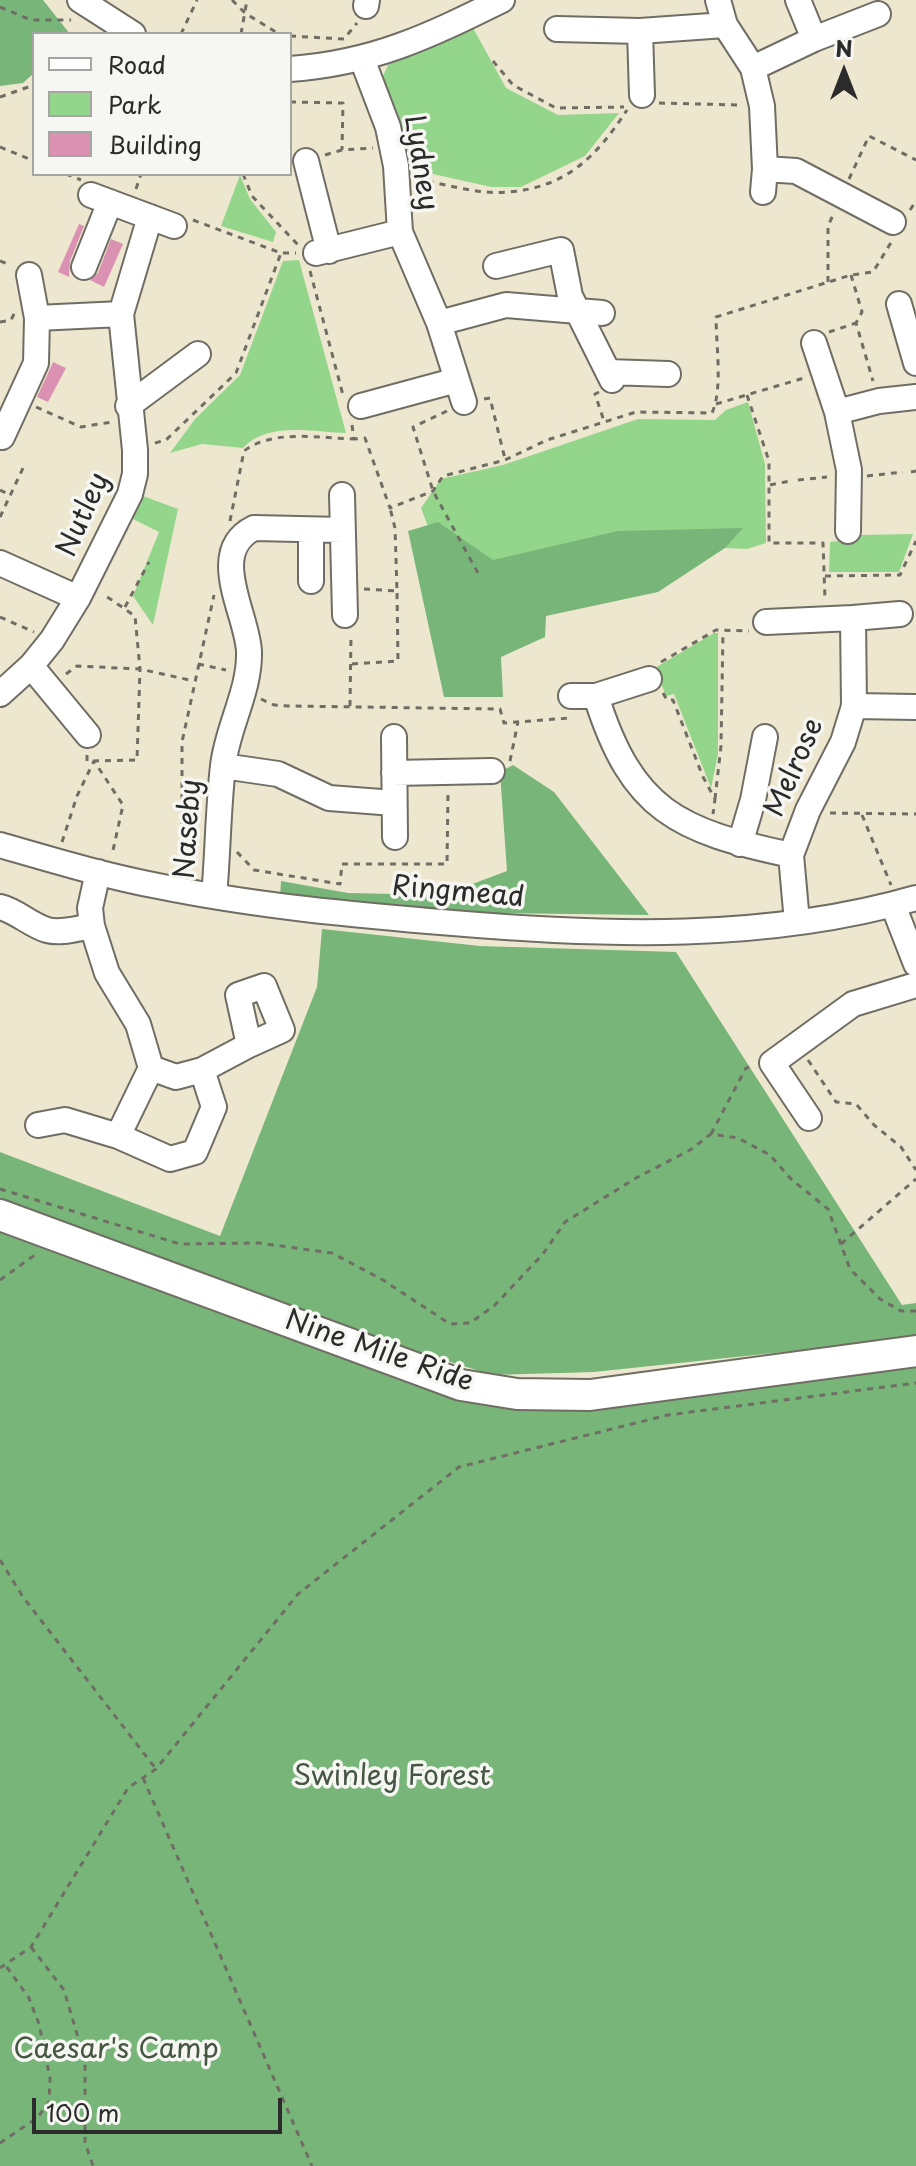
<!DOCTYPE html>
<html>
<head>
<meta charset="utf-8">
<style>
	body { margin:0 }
	#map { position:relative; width:916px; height:2166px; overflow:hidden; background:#eee7cf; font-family:"Playpen Sans",sans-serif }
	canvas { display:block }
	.legend { position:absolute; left:32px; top:32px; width:260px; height:144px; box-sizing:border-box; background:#f6f6f2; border:2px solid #a5a5a2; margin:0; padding:10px 14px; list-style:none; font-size:24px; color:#2b2b2b }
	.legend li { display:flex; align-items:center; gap:16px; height:40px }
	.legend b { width:40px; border:2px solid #a5a5a2 }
	.north { position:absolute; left:804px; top:32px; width:80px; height:80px; -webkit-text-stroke:6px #f6f6f2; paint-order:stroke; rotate:0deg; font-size:22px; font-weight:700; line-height:32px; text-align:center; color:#2b2b2b }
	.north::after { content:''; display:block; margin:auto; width:28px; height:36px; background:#2b2b2b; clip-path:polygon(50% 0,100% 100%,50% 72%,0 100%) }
	.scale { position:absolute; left:32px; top:2098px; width:250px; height:36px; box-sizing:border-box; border:4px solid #2b2b2b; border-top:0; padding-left:10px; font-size:24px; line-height:28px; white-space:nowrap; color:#2b2b2b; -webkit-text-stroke:6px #f6f6f2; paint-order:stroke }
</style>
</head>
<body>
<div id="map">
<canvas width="916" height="2166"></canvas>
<ul class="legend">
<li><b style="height:10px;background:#fff"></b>Road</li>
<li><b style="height:22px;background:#94d58c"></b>Park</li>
<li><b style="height:22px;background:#db92b2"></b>Building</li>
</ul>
<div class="north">N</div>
<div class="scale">100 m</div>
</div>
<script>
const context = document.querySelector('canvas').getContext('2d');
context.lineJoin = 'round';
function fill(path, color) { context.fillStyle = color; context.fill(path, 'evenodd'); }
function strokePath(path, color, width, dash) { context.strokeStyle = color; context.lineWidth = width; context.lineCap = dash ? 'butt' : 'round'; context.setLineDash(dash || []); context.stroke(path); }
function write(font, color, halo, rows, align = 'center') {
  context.font = font + ' "Playpen Sans",sans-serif'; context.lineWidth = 7; context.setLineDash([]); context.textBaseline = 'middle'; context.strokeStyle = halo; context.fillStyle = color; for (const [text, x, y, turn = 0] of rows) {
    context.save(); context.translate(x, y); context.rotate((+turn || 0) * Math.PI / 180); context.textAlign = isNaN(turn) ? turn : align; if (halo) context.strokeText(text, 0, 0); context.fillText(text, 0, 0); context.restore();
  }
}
fill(new Path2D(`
	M472 26 506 88 558 115 619 113 585 156 521 187H491L424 172 417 153 406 152 396 116 386 92 383 76 388 65Z
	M240 175 250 199 276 232 273 242 221 226Z
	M299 260 346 433C313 432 268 421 243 448L202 444 170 453 195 419 240 375 283 261Z
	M748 402 765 464 766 543 747 549 725 548 455 598 421 508 441 479 503 465 638 419 715 420 726 410Z
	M143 496 178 509 153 625 133 596 159 532 133 519Z
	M913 534 899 572H829L830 542 856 539 858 535Z
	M714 633H718V754L711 788 674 694 666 696 655 668Z`), '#94d58c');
fill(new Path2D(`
	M0 0H43L70 34H34V73L23 83 0 86Z
	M438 522 493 560 618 531 743 528 725 548 658 592 546 616 545 637 501 657 503 697H444L408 531Z
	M513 765 554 792 649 915 492 913 280 896 281 881 348 893 443 895 507 871 500 772Z
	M322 929 480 946 676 952 902 1305 916 1303V1338L594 1372 492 1375 193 1281 0 1205V1152L220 1236 317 987Z
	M0 1227 486 1401 916 1358V2166H0Z`), '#77b678');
fill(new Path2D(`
	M79 224 84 226 70 261 69 277 58 272Z
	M111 239 123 244 104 287 90 280 98 273Z
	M53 362 66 368 48 402 37 397Z`), '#db92b2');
const minor = new Path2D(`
	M80 0 133 34
	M718 0 725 25 753 68 762 106 765 169 763 192
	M798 0 814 39
	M366 6 367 0
	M557 29 640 31 725 25
	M640 31 642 95
	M362 59 388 127 396 166 400 232 439 323 464 402
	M753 68 814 39 878 14
	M290 69C374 63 429 36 502 0
	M306 161 329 251
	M765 169 796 171 893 222
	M91 195 174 226
	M316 253 400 232
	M496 266 561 250 570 296 612 380
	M84 267 110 202
	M899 304 916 363
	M37 318 121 314
	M439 323 506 305 602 313
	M814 343 837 412 879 401 916 397
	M608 372 668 374
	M128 406 198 354
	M361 406 457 380
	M837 412 849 470 848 531
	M2 437 36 363 37 318 29 275
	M342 495 345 615
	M311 530V581
	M0 563 78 598
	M853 618 900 614
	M766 622 853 618 854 706 843 742 808 810 791 855 797 922
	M31 666 88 735
	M649 679 596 696C632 811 678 831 791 855
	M0 694 31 666 52 640 78 598 130 494 135 474V450L121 314 150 217
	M571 696H596
	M854 706 916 707
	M394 737 395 837
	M223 766 278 774 329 798 394 803
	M394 773 492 771
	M740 844 753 800 765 737
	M0 845C52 860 105 876 158 886 256 906 354 915 453 923 605 936 767 941 916 898
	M98 872 90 908 92 926 107 973 138 1024 151 1068 176 1077 202 1070 249 1045 238 995 264 986 282 1030 249 1045
	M214 896C218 853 218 809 223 766 227 728 250 691 249 652 248 615 206 552 254 528L342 530
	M893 905 916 964
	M0 907C17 911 30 925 47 930 61 934 78 928 92 926
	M809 1118 772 1063 853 1004 916 985
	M38 1125 65 1120 118 1136 170 1159 195 1152 214 1107 202 1070
	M118 1136 151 1068`);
const major = new Path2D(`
	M0 1215 461 1385 517 1394 590 1395 916 1351`);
strokePath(minor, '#6f6d64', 28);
strokePath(major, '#6f6d64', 34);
strokePath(new Path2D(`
	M232 0 245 13 279 34
	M0 7 31 20H71
	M181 34 197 0
	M241 34 247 0
	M290 36 344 39 357 23
	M493 61 513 85 556 108 624 107
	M0 97 34 85
	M290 102 343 103 342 150
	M659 103 739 105
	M0 147 34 161
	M325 155 342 150 373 148
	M66 174 81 180
	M243 174 252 196 299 246
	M416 179C445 184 479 195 509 192 567 187 597 156 627 110
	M849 179 869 136 916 160
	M136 189 141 174
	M910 210 916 201
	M193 220 281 253H296
	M0 261 11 265
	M310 271 343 395
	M851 275 862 312 856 323 873 381
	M828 282V226L833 215
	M0 322 11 320 15 312
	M829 332 856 323
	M599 392 595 394 605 424
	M747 395 769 461V543H823L825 599
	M484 399 490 398 505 459
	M716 404 804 378
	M36 407 81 427 112 422
	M447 411 413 427 433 491 479 575
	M352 425 354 439 365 438 390 508 433 491 443 476 505 460 547 440 636 412 712 413C723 389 716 344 716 317L851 275 873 272 892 241
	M155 443 166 440 236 373 281 253
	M911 472 916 471
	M867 476 903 472
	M798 480 827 477
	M770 485 790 481
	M0 490 10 495
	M0 517 24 466
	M230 521 244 451C273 429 319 438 354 439
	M825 576 900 575 916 541
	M364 589 397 591 395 528 390 508
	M125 607 149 562
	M0 617 34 632
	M661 662 716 630 749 631
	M198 664 226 670
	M352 664 398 661 397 591
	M66 674 77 666 140 669 194 681
	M663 693 667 700H673L703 777 715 799 713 814
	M261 699 274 705 289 706 500 709 504 723 569 718
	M350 706 351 635
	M87 755V761L137 760 140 669 135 616 103 594
	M510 761 518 722
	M715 799 721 746 723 632
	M830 813 916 814
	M862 815 891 885
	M62 842 77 796 94 761 123 805 112 855
	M237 852 254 870 340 884 342 864H447L448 793
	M182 872V742L214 595
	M808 1060 836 1102 856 1104 874 1125 901 1147 916 1170
	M711 1134 746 1068 751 1067
	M0 1189 180 1244 259 1243 332 1253 383 1280 450 1324 470 1323 494 1306 543 1254 565 1222 636 1178 690 1150 711 1134 738 1138 770 1155 791 1179 828 1209 850 1269 880 1299 901 1311H916
	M841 1244 916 1179
	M0 1280 36 1254
	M0 1560 23 1597 156 1769
	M143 1778 312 2166
	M31 1947 64 1990 85 2061V2142L93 2166
	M0 1968 31 1947 128 1788 156 1769 298 1594 459 1467 668 1415 916 1383
	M0 2143 37 2118 49 2102 50 2078 39 2024 29 1998 6 1966`), '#6f6d64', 3, [6, 6]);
strokePath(minor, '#fff', 24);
strokePath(major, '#fff', 30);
write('28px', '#2b2b2b', '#f6f6f2', [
	["Lydney",420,163,81],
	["Nutley",84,515,-66],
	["Melrose",795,768,-66],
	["Naseby",189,829,-86],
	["Ringmead",458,893,5],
	["Nine Mile Ride",379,1352,19]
]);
write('28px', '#455643', '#f6f6f2', [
	["Swinley Forest",392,1777],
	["Caesar's Camp",116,2050]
]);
</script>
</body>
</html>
